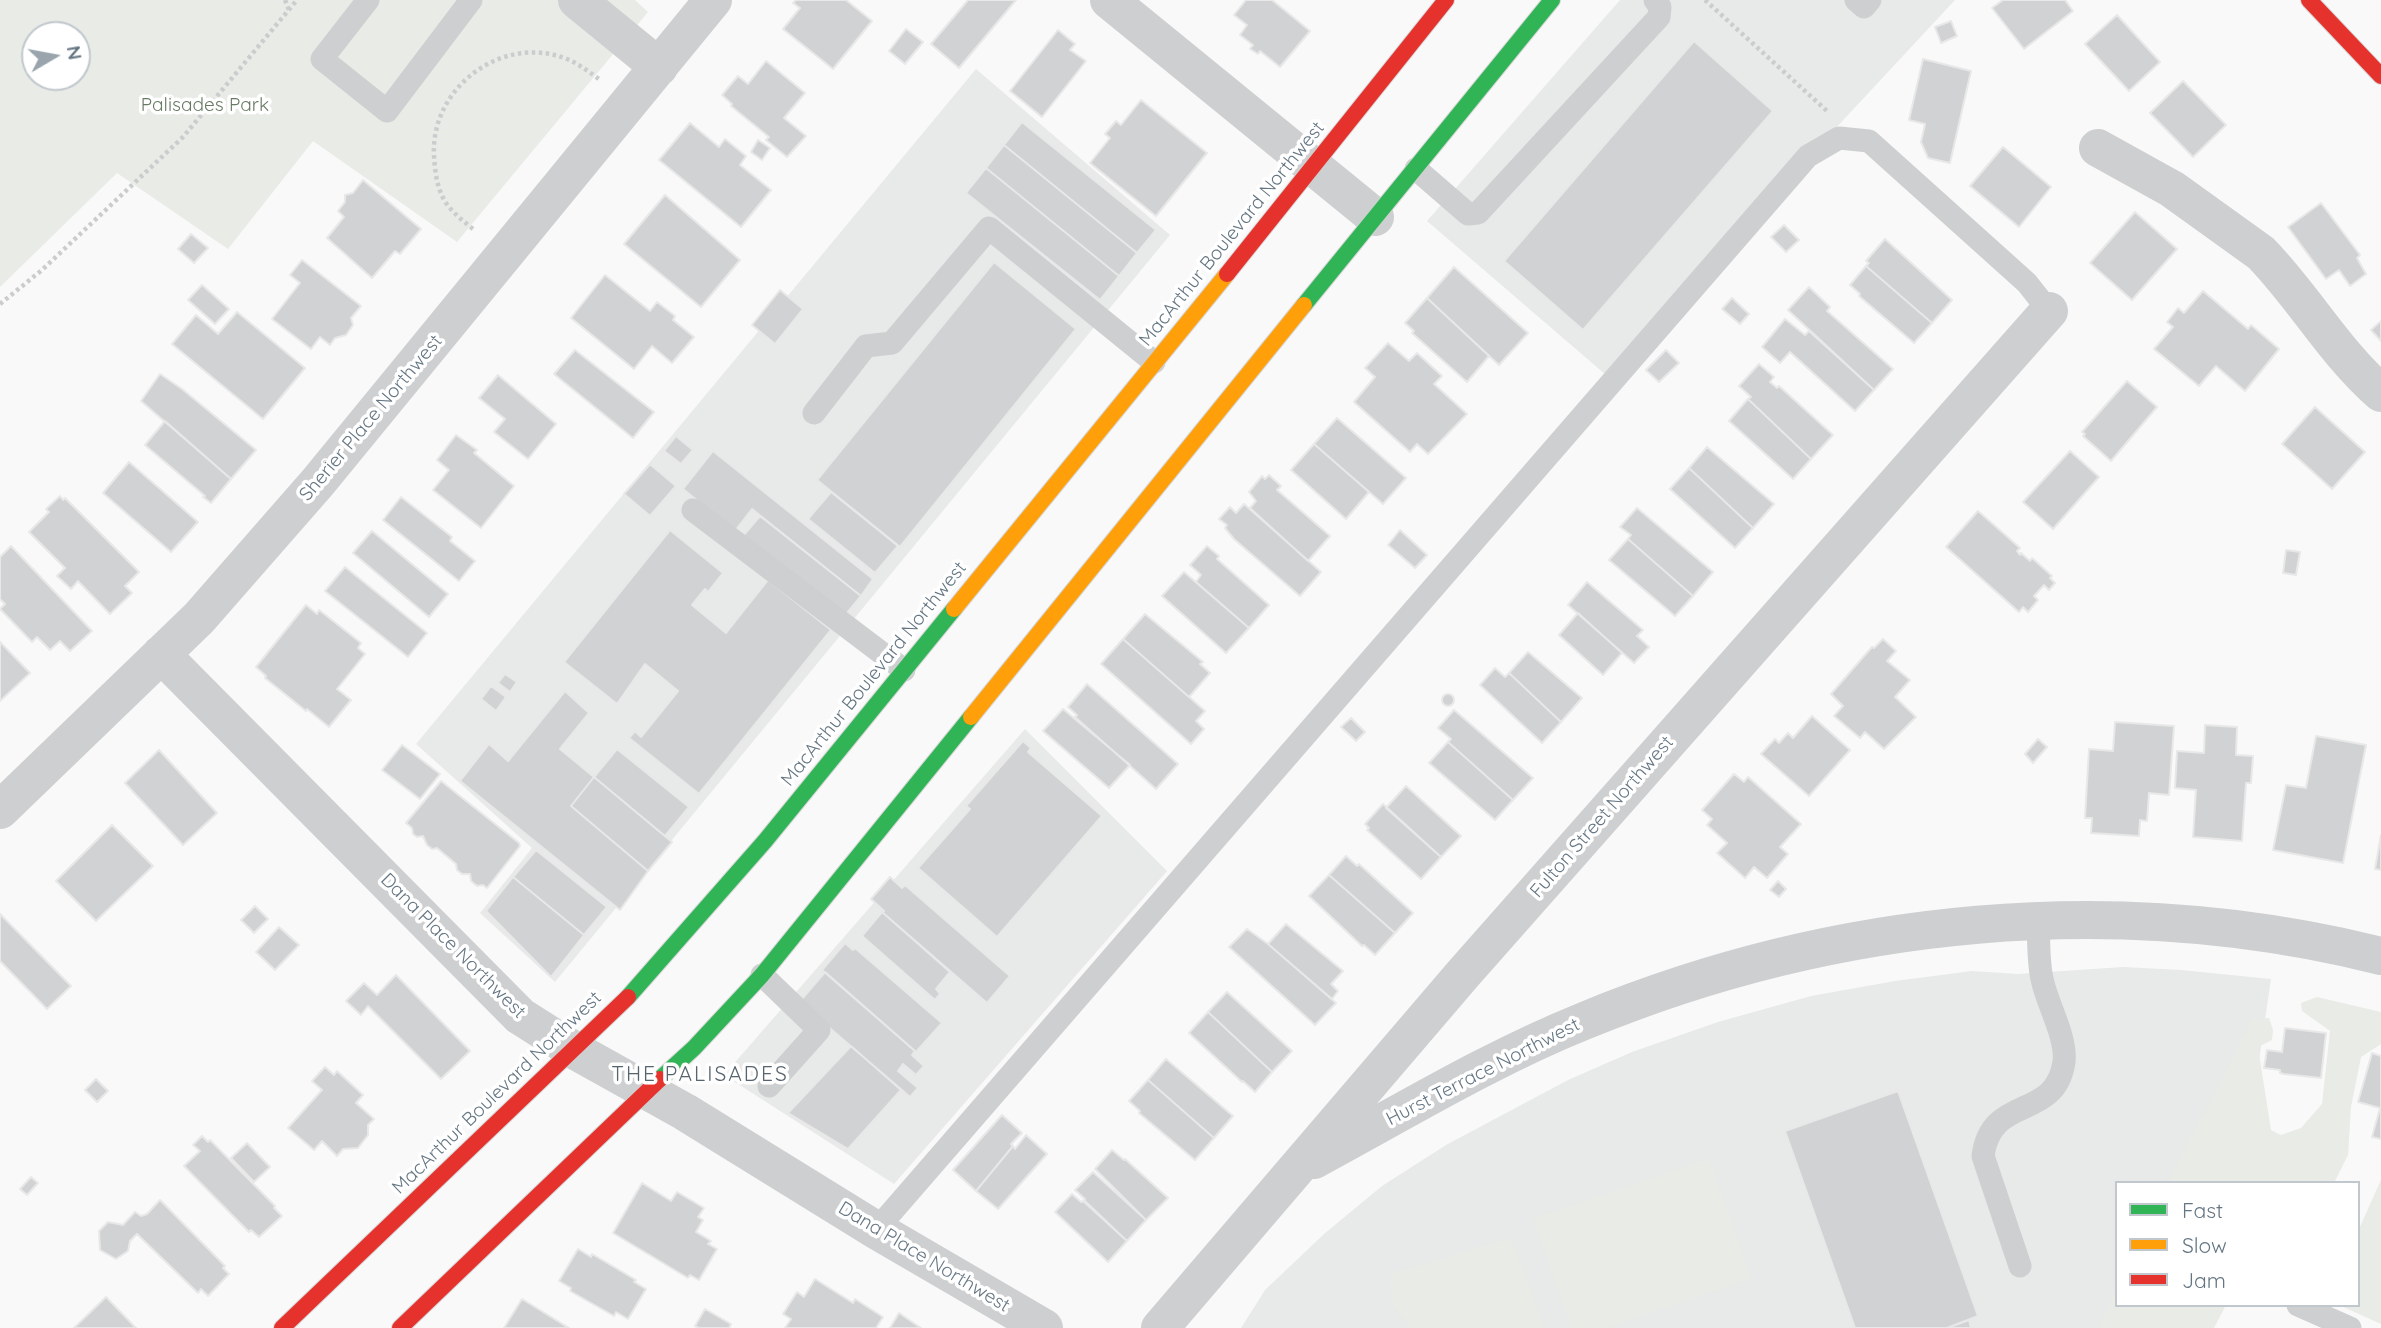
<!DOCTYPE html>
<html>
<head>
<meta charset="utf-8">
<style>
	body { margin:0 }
	#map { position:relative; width:2381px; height:1328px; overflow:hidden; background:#f9f9f9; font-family:Quicksand,sans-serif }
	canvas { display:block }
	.legend { position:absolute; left:2115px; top:1181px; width:245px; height:126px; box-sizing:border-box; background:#fff; border:2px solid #c1c8cd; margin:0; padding:9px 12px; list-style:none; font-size:21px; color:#657683 }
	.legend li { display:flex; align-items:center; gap:14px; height:35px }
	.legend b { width:35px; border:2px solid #c1c8cd }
	.north { position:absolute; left:21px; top:21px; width:70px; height:70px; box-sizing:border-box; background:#fff; border:2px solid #c1c8cd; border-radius:50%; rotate:80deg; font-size:19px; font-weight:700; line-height:28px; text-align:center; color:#657683 }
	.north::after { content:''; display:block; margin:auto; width:24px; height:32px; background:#99a4ac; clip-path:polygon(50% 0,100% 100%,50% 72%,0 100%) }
</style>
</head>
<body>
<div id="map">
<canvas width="2381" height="1328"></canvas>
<ul class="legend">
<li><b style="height:9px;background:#30b455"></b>Fast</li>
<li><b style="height:9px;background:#ff9f0a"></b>Slow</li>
<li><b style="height:9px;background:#e5322d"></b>Jam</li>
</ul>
<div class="north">N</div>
</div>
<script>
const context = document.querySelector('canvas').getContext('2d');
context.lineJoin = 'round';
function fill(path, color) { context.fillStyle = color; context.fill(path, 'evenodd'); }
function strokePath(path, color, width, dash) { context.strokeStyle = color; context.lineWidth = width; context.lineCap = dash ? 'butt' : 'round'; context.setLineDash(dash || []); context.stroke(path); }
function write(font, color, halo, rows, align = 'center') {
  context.font = font + ' Quicksand,sans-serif'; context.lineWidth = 7; context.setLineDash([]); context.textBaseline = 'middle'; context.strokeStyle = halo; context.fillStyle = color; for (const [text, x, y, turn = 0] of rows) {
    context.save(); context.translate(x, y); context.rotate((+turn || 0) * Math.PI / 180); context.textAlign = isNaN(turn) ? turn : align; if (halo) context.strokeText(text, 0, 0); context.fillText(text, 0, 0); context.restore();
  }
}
fill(new Path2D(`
	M1620 0H1955L1606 375 1427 221Z
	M976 69 1170 235 555 982 480 913 532 848 416 744Z
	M1025 729 1167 871 894 1184 724 1075Z
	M2123 967 2181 970 2271 979 2241 1183H2117V1305L2202 1328H1241L1265 1290 1324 1234 1382 1186 1446 1145 1568 1080 1632 1052 1718 1022 1811 996 1895 981 1972 971 2018 974Z`), '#e8e9e9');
fill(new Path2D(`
	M0 0H635L648 12 457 242 313 141 228 249 117 173 0 287ZM35 35H77V77H35Z
	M2317 997 2381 1012V1044L2361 1057 2351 1107 2348 1155 2334 1183H2167L2253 1019 2269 1018 2273 1030 2272 1040 2258 1047 2271 1130 2281 1135 2301 1128 2322 1104 2330 1031 2302 1011 2301 1003Z
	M1709 1158 1751 1278 1608 1328H1571L1533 1219Z
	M2381 1180V1324L2339 1305H2358V1231Z
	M1511 1238 1545 1328H1412C1394 1310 1388 1300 1391 1274Z
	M2117 1285V1305H2226L2214 1328H2099Z`), '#e8ebe6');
const building = new Path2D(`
	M796 0H846L872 21 833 69 783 29 800 8 793 3Z
	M968 0H1016L959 68 931 44Z
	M1246 0H1272L1310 31 1280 67 1260 51 1258 54 1250 49 1253 45 1240 35 1247 25 1234 15Z
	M2003 0H2065L2073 11 2024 49 1992 8Z
	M2117 15 2160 62 2129 91 2085 44Z
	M1951 21 1957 36 1941 43 1935 27Z
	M906 29 923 42 905 64 889 51Z
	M1058 30 1075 44 1070 50 1086 61 1042 117 1010 91Z
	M1694 41 1773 111 1583 330 1504 261Z
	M1923 59 1971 71 1950 163 1928 158 1921 142 1925 124 1909 120Z
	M766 61 805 93 784 118 806 136 787 157 766 140 769 137 731 106 732 104 722 95 738 76 748 84Z
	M2183 81 2226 125 2193 157 2150 113Z
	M1141 100 1207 153 1156 216 1090 163 1110 138 1105 134 1116 121 1121 125Z
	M1022 122 1156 230 1137 253 1004 145Z
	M690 123 719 147 725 139 746 156 740 165 771 190 741 227 659 160Z
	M758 140 770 148 762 160 751 152Z
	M1004 145 1137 253 1119 276 986 168Z
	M2003 147 2051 187 2019 227 1970 186Z
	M986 168 1119 276 1100 300 966 193Z
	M363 180 421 229 400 254 395 251 372 278 327 238 344 217 338 211 345 202V195L353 193Z
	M665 195 740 260 701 307 624 244Z
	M2321 203 2360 255 2357 258 2366 274 2350 286 2339 270 2326 279 2288 227Z
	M2135 212 2177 249 2132 300 2090 263Z
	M1784 225 1799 240 1786 252 1771 237Z
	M191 234 208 248 194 263 178 249Z
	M1885 239 1952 300 1932 323 1866 266 1869 263 1866 261Z
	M302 260 361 306 351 318 353 325 346 335 335 338 330 345 320 337 311 349 272 319 300 283 290 275Z
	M994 262 1076 329 900 547 817 480Z
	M1866 266 1932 323 1914 343 1859 296 1860 294 1850 285Z
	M1454 267 1528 333 1499 365 1427 298Z
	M605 275 650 311 657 302 675 316 673 320 694 337 672 363 652 346 634 369 571 318Z
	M202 285 229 309 215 324 188 300Z
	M1809 287 1830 307 1827 311 1893 369 1874 390 1788 310Z
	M780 290 803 309 775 344 752 325Z
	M2203 291 2248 329 2251 325 2279 349 2245 391 2216 366 2199 386 2154 349 2173 327 2167 322 2178 308 2184 313Z
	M1427 298 1489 356 1467 382 1412 333 1414 331 1405 323Z
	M1732 298 1749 314 1740 324 1722 309Z
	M237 312 305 368 263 419 172 344 196 315 218 334Z
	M1785 319 1805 335 1809 331 1874 390 1855 411 1790 352 1780 363 1762 347Z
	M2381 321V341L2371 330Z
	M1388 343 1409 361 1417 353 1442 376 1434 384 1467 414 1428 454 1417 444 1410 452 1354 402 1375 377 1365 368Z
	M575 350 654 412 633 438 554 374Z
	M1666 350 1679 363 1659 382 1646 370Z
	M1759 364 1774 377 1770 382 1777 388 1779 386 1833 435 1811 459 1748 399 1751 397 1739 386Z
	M160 374 182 389 256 450 231 479 141 401Z
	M498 375 556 424 528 459 494 432 505 419 479 398Z
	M2127 381 2157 407 2111 461 2083 436 2085 434 2082 432Z
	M1748 399 1811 459 1793 479 1729 421Z
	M2315 407 2365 452 2332 489 2282 444Z
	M1337 418 1406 478 1383 504 1314 444Z
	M165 421 231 479 211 503 203 497 205 496 145 445Z
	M456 435 477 450 474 453 514 486 481 528 433 490 449 470 437 460Z
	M676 436 693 450 681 464 664 451Z
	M1314 444 1369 492 1346 519 1291 470Z
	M1707 447 1774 504 1753 528 1689 468Z
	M713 451 873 579 861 596 752 509 735 531 683 489Z
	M2070 451 2099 477 2053 529 2023 502Z
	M129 462 198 522 171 552 103 493Z
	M650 464 676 486 650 516 624 494Z
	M1689 468 1753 528 1735 548 1670 489Z
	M1269 475 1281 486 1277 490 1330 536 1308 561 1250 508 1256 501 1249 492 1262 476 1265 479Z
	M831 492 898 546 875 573 808 519Z
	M60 496 63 500 65 498 139 572 125 586 132 593 110 614 78 581 71 589 57 576 65 568 29 532 49 512 46 509Z
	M401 497 452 537 450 541 475 561 459 581 383 520Z
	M1244 504 1321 572 1300 596 1234 539 1225 528 1227 525 1219 519 1230 507 1236 513Z
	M1637 508 1713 572 1693 596 1628 539 1631 535 1620 527Z
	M1978 511 2020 548 2017 551 2020 555 2021 553 2030 561 2032 558 2052 576 2050 578 2055 583 2049 590 2044 585 2034 596 2038 600 2028 612 2023 607 2019 612 1946 547Z
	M760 516 861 596 843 618 742 537Z
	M670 530 723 573 708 592 705 589 692 605 726 633 768 580 831 630 699 794 629 738 635 731 641 737 678 691 645 664 617 704 564 662Z
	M1400 530 1427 555 1415 568 1388 545Z
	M372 531 448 594 429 617 353 553Z
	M1628 539 1693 596 1675 616 1609 560Z
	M11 546 92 631 70 651 60 641 50 650 37 637 32 642 0 609 5 604 0 599V557Z
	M1207 546 1219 556 1217 559 1269 605 1249 628 1196 582 1201 575 1190 565Z
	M2286 550 2300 552 2296 575 2283 573Z
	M345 567 427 633 408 657 325 591Z
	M1184 572 1249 628 1226 653 1162 596Z
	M1587 582 1643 630 1637 636 1649 647 1634 663 1568 605Z
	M306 605 317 614 319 610 361 643 358 648 365 654 337 689 351 700 329 727 307 709 306 711 265 678 266 676 256 667Z
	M1578 613 1622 653 1603 675 1559 635Z
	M1145 614 1203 662 1200 664 1210 673 1189 697 1123 639Z
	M1123 639 1205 711 1196 721 1204 729 1191 744 1101 664Z
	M1883 639 1896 651 1887 661 1910 680 1895 697 1916 717 1884 749 1865 732 1860 738 1834 716 1843 706 1831 694 1872 647 1874 648Z
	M0 642 30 673 0 701Z
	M1528 652 1582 698 1561 722 1509 673Z
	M1495 668 1505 677 1509 673 1561 722 1542 743 1480 685Z
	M505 674 517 682 510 692 498 683Z
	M1087 684 1178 764 1156 789 1075 717 1077 715 1068 707Z
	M491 686 506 697 496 711 481 699Z
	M565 691 589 713 560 749 594 777 571 806 648 871 620 910 460 781 489 744 508 761Z
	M1442 700a6 6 0 1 1 12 0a6 6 0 1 1-12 0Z
	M1063 709 1130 765 1109 788 1043 731Z
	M1454 710 1533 778 1513 800 1448 742 1451 739 1438 728Z
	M1812 716 1850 750 1809 796 1761 754 1775 739 1779 743 1788 733 1793 738Z
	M1351 718 1365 732 1356 741 1341 727Z
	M2115 722 2174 726 2169 795 2149 793 2147 821 2140 820 2139 836 2091 833 2092 818H2085L2089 749 2113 751Z
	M2205 725 2237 727 2236 755 2253 756 2251 783H2246L2242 841 2193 837 2196 790 2175 788 2177 751 2204 753Z
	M2316 736 2366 745 2343 863 2273 850 2286 785 2306 788Z
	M2038 739 2047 747 2033 763 2025 754Z
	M1023 741 1031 748 1028 752 1102 816 997 937 918 868 970 809 966 806Z
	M1448 742 1513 800 1495 820 1429 763Z
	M402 745 440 774 420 799 382 770Z
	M617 749 689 807 665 836 594 777Z
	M159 750 217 813 183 845 125 783Z
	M1734 774 1744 782 1748 777 1801 824 1780 847 1788 854 1767 878 1754 867 1745 878 1717 853 1727 843 1707 825 1712 819 1702 810Z
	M594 777 672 842 648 871 571 806Z
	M441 781 519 843 520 846 487 888 483 885 477 886 471 881 470 874H462L457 870 456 864 437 848 432 849 427 845 423 836 417 837 413 834 412 828 406 823Z
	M1406 786 1461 836 1441 857 1386 808Z
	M1383 804 1441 857 1421 879 1367 830 1369 828 1365 824Z
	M112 825 153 866 96 921 56 881Z
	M2381 835V870L2375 869Z
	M536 850 607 907 584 935 513 877Z
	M1346 856 1357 866 1359 864 1413 913 1395 933 1329 875Z
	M1329 875 1395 933 1375 955 1364 945 1362 946 1309 896Z
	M513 877 584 935 551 977 486 911Z
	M890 877 902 888 905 885 1010 976 987 1003 882 912 884 911 871 899Z
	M1778 881 1786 889 1779 897 1770 890Z
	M255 906 268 919 254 933 241 920Z
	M882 912 950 972 936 989 940 994 935 1000 862 936Z
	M0 914 71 986 47 1009 0 961Z
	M1286 924 1343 971 1331 984 1338 991 1332 999 1268 944Z
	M279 927 299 945 275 970 256 952Z
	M1247 929 1268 944 1336 1003 1315 1025 1229 947Z
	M845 943 853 950 855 948 942 1023 916 1052 822 970Z
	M825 972 915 1051 912 1055 924 1066 916 1075 903 1064 898 1071 918 1088 910 1097 804 1006 801 1000Z
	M396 975 470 1051 441 1079 368 1006 361 1015 346 1001 364 983 377 995Z
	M1227 992 1292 1051 1272 1072 1208 1012Z
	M1208 1012 1272 1072 1255 1092 1243 1081 1242 1082 1189 1033Z
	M2285 1028 2326 1033 2321 1078 2284 1074 2280 1073V1070L2264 1068 2267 1050 2282 1052Z
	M851 1046 901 1090 848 1149 788 1113Z
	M2372 1053 2381 1056V1139L2372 1137 2380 1108 2358 1102Z
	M1166 1059 1233 1116 1214 1138 1148 1080Z
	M325 1067 334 1075 337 1071 363 1095 356 1103 374 1119 368 1125V1135L358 1148 343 1149 337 1156 322 1141 314 1150 288 1128 322 1090 312 1081Z
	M96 1079 108 1091 97 1102 85 1090Z
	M1148 1080 1214 1138 1195 1160 1139 1113 1140 1111 1129 1101Z
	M1898 1091 1978 1316 1947 1328H1855L1785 1131Z
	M1002 1115 1022 1133 1011 1144 1013 1146 976 1191 953 1170Z
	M1026 1135 1047 1154 998 1209 976 1191 1013 1146 1015 1149Z
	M202 1136 208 1142 210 1140 275 1206 274 1208 282 1216 259 1237 251 1230 249 1232 184 1166 200 1151 193 1145Z
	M247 1143 270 1167 254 1182 231 1158Z
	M1112 1150 1124 1160 1125 1159 1168 1198 1146 1220 1095 1169Z
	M1093 1172 1146 1220 1127 1241 1083 1201 1085 1199 1075 1190Z
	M31 1177 38 1183 27 1195 20 1189Z
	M642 1183 671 1201 677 1192 704 1208 698 1217 703 1220 696 1232 711 1241 708 1244 717 1249 699 1280 690 1275 688 1278 613 1233Z
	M1072 1194 1081 1202 1085 1201 1127 1241 1108 1262 1055 1212Z
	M160 1200 225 1266 223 1268 229 1274 208 1296 201 1289 198 1293 137 1234 130 1241 128 1251 116 1259 100 1250 99 1231 108 1222 123 1225 135 1212 141 1216 147 1214Z
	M578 1249 591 1257 592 1254 636 1280 634 1282 646 1289 628 1319 616 1312 614 1316 570 1291 571 1288 559 1281Z
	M815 1279 853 1303 855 1299 883 1317 876 1328H785L791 1319 783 1314 797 1292 804 1297Z
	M106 1297 136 1328H74Z
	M522 1299 569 1328H504Z
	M705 1309 731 1324 729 1328H699L695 1326Z
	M899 1313 921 1328H890Z
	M1969 1320 1971 1328H1947Z`);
fill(building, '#d0d2d3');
strokePath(building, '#e8e8e8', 2);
const fast = new Path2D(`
	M1304 305 1552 0
	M628 997 765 841 954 609
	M660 1079 694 1048 762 975 971 717`);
const slow = new Path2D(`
	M954 609 1227 274
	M971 717 1304 305`);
const jam = new Path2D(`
	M2309 0 2381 76
	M1227 274 1446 0
	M282 1328 628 997
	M400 1328 660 1079`);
strokePath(fast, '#d5d6d7', 18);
strokePath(slow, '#d5d6d7', 18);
strokePath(jam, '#d5d6d7', 18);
strokePath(new Path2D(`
	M285 0 289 10
	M1705 0 1827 111
	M473 229C463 221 453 213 446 203 437 189 435 172 434 156 430 88 502 33 567 59 579 64 589 72 599 79
	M0 304 42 270 183 137 297 0`), '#cbcccd', 4.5, [3.5, 3.5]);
strokePath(new Path2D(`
	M368 0 322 59 387 111 471 0
	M1856 0 1864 7 1870 0
	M1416 169 1468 214 1478 213 1659 17 1660 7 1655 0
	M814 413 866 346 892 343 989 228 1154 362
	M693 510 904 670
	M762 975 819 1030 769 1086
	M876 1230 1808 156 1839 138 1869 141 2027 283 2049 311
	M2020 1266 1983 1156C1991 1093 2055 1122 2064 1062 2067 1037 2047 1004 2042 979 2038 961 2039 940 2038 920
	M2298 1305 2350 1328`), '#cecfd0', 23);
strokePath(new Path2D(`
	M577 0 659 67
	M1109 0 1375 217
	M2098 148 2172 189 2261 253C2304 297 2334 352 2381 393
	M161 654 520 1016 572 1049 685 1112 876 1230 1044 1328
	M0 810 199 618 318 482 713 0
	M1314 1160C1403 1112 1490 1059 1584 1021 1836 917 2116 890 2381 956
	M1160 1328 1463 974 2049 311`), '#cecfd0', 38);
strokePath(fast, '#30b455', 16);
strokePath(slow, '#ff9f0a', 16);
strokePath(jam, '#e5322d', 16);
write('19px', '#687a64', '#fff', [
	["Palisades Park",205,105]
]);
write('19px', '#657683', '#fff', [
	["MacArthur Boulevard Northwest",1232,234,-51],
	["Sherier Place Northwest",371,418,-50],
	["MacArthur Boulevard Northwest",874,674,-51],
	["Fulton Street Northwest",1602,817,-49],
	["Dana Place Northwest",453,946,45],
	["Hurst Terrace Northwest",1483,1072,-27],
	["MacArthur Boulevard Northwest",497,1093,-44],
	["Dana Place Northwest",924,1257,31]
]);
context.letterSpacing = '2px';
write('21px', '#57646e', '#fff', [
	["THE PALISADES",700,1075]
]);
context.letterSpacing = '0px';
</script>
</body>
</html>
